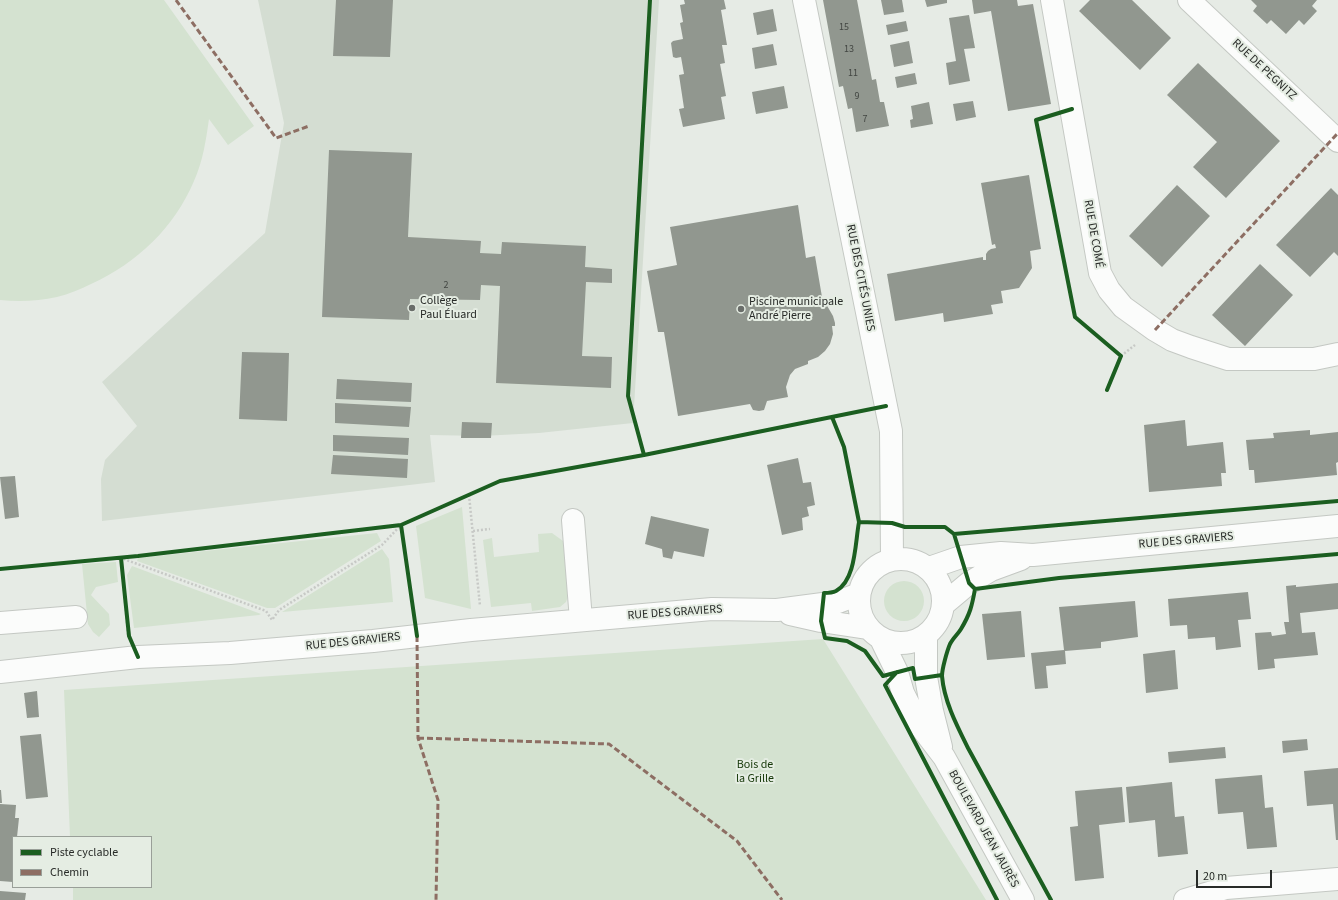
<!DOCTYPE html>
<html>
<head>
<meta charset="utf-8">
<style>
	body { margin:0 }
	#map { position:relative; width:1338px; height:900px; overflow:hidden; background:#e6ebe5; font-family:"Source Sans 3",sans-serif }
	canvas { display:block }
	.legend { position:absolute; left:12px; top:836px; width:140px; height:52px; box-sizing:border-box; background:#e5ede3; border:1px solid #999f98; margin:0; padding:5px 7px; list-style:none; font-size:12px; color:#282b28 }
	.legend li { display:flex; align-items:center; gap:8px; height:20px }
	.legend b { width:20px; border:1px solid #999f98 }
	.scale { position:absolute; left:1196px; top:870px; width:76px; height:18px; box-sizing:border-box; border:2px solid #282b28; border-top:0; padding-left:5px; font-size:12px; line-height:14px; white-space:nowrap; color:#282b28; -webkit-text-stroke:3px #e5ede3; paint-order:stroke }
</style>
</head>
<body>
<div id="map">
<canvas width="1338" height="900"></canvas>
<ul class="legend">
<li><b style="height:5px;background:#1b5e20"></b>Piste cyclable</li>
<li><b style="height:5px;background:#8d6e63"></b>Chemin</li>
</ul>
<div class="scale">20 m</div>
</div>
<script>
const context = document.querySelector('canvas').getContext('2d');
context.lineJoin = 'round';
function fill(path, color) { context.fillStyle = color; context.fill(path, 'evenodd'); }
function strokePath(path, color, width, dash) { context.strokeStyle = color; context.lineWidth = width; context.lineCap = dash ? 'butt' : 'round'; context.setLineDash(dash || []); context.stroke(path); }
function write(font, color, halo, rows, align = 'center') {
  context.font = font + ' "Source Sans 3",sans-serif'; context.lineWidth = 4; context.setLineDash([]); context.textBaseline = 'middle'; context.strokeStyle = halo; context.fillStyle = color; for (const [text, x, y, turn = 0] of rows) {
    context.save(); context.translate(x, y); context.rotate((+turn || 0) * Math.PI / 180); context.textAlign = isNaN(turn) ? turn : align; if (halo) context.strokeText(text, 0, 0); context.fillText(text, 0, 0); context.restore();
  }
}
fill(new Path2D(`
	M258 0H659L633 423 539 433 482 436 430 435 435 482 102 521 101 479 105 460 137 426 102 382 265 233 284 123Z`), '#d4ddd2');
fill(new Path2D(`
	M0 0H164L254 126 228 145 209 119C206 140 203 161 194 181 174 228 137 263 91 284 81 289 69 294 57 297 39 301 19 302 0 300Z
	M462 507 471 609 425 598 416 526Z
	M377 533 381 541 275 608H267L137 561 138 558Z
	M552 533 563 541 566 547 569 593 566 602 560 607 532 611 531 603 491 607 483 540 492 538 494 557 539 552 538 534Z
	M382 549 389 559 393 602 282 612Z
	M116 562 118 582 96 587 91 595 109 614 110 625 99 637 93 632 88 624 82 564Z
	M132 566 261 614 259 615 134 628 127 575Z
	M884 601a20 20 0 1 1 40 0a20 20 0 1 1-40 0Z
	M823 639 986 900H73V887H151V837H70L64 690Z`), '#d4e2d0');
fill(new Path2D(`
	M336 0H393L390 57 333 56Z
	M684 0H724L726 9 721 10 727 45H722L725 63 720 64 726 96 721 97 725 119 683 127 679 109 684 108 679 75 684 74 681 57 676 58 673 57 671 43 673 41 683 39 680 23 683 22 680 5 685 4Z
	M823 0H857L872 80 876 79 880 102H884L889 126 856 132 852 108 848 109 843 86 839 87Z
	M881 0H902L904 12 884 15Z
	M925 0H947V3L927 7Z
	M972 0H1017L1018 6 1033 4 1051 104 1008 111 991 11 974 14Z
	M1090 0H1132L1171 38 1140 70 1079 11Z
	M1251 0H1317L1312 6 1317 11 1304 25 1299 20 1286 34 1271 20 1267 24 1253 11 1257 6Z
	M773 9 777 31 757 35 753 13Z
	M969 15 975 48 964 49 970 81 949 85 946 63 956 61 949 18Z
	M906 21 908 31 888 35 886 25Z
	M909 41 913 63 894 67 890 45Z
	M773 44 777 65 755 69 752 48Z
	M1198 63 1280 141 1226 198 1193 167 1217 142 1167 95Z
	M915 73 917 84 897 88 895 77Z
	M784 86 788 108 756 114 752 92Z
	M973 101 976 117 956 121 953 104Z
	M929 102 933 124 911 128 910 120 913 119 911 106Z
	M329 150 412 153 408 237 481 241 480 253 501 254 502 242 586 246 585 267 612 269V283L586 282 582 356 612 357 611 388 496 383 500 286 481 285 480 300 410 299 409 320 322 317Z
	M1029 175 1041 249 1030 251 1032 268 1019 288 1001 291 1003 303 991 305 993 314 944 322 943 313 895 321 887 274 983 257V260H986V254L988 251 991 249 996 248 995 244 992 245 981 183Z
	M1177 185 1210 216 1162 267 1129 236Z
	M1331 188 1338 195V256L1334 252 1310 277 1276 245Z
	M798 205 806 258 815 256 822 297 833 316 835 323V326H832L833 334 830 344 825 351 818 357 808 361V364L795 369 790 375 786 387 788 397 767 401 764 410 759 411 753 410 750 404 678 416 664 332H658L647 271 677 265 670 227Z
	M1260 264 1293 295 1245 346 1212 315Z
	M242 352 289 353 287 421 239 419Z
	M337 379 412 383 411 402 336 399Z
	M335 403 411 407 409 427 335 423Z
	M1185 420 1187 446 1223 442 1226 473H1221L1222 486 1149 492 1144 425Z
	M462 422 492 423 491 438H461Z
	M1310 430V435L1338 432V462L1336 463 1337 475 1255 483 1254 470H1249L1246 440 1274 438 1273 433Z
	M333 435 409 438 408 455 333 451Z
	M333 455 408 459 407 478 331 474Z
	M798 458 803 483 811 482 815 505 807 507 809 516 802 518 803 530 782 535 767 465Z
	M15 476 19 517 5 519 0 477Z
	M651 516 709 529 704 557 674 551 672 559 663 557 662 549 645 544Z
	M1338 583V609L1300 613 1302 633 1315 632 1318 655 1274 659 1275 668 1258 670 1255 633 1271 632 1272 636 1286 634 1284 622H1289L1286 586 1296 585V587Z
	M1248 592 1251 619 1238 620 1241 647 1216 650 1215 637 1188 639 1187 625 1170 626 1168 599Z
	M1135 601 1138 637 1101 642V648L1065 651 1066 664 1046 666 1048 688 1035 689 1031 653 1064 650 1059 607Z
	M1021 611 1025 657 987 660 982 614Z
	M1175 650 1178 689 1146 693 1143 654Z
	M37 691 39 717 27 718 24 693Z
	M41 734 48 797 26 799 20 736Z
	M1307 739 1308 750 1283 753 1282 741Z
	M1225 747 1226 758 1169 763 1168 752Z
	M1338 768V840H1336L1333 804 1307 806 1304 771Z
	M1262 775 1265 808 1273 807 1277 847 1247 849 1243 812 1218 814 1215 779Z
	M1172 782 1175 817 1184 816 1188 854 1158 857 1155 820 1129 823 1126 787Z
	M1122 787 1125 822 1099 825 1104 878 1075 881 1070 827 1078 826 1075 791Z
	M0 790H1L2 803H0Z
	M0 804 16 805 15 818H19L17 837H13V882L0 881Z
	M0 891 26 893 25 900H0Z`), '#91978f');
const minor = new Path2D(`
	M804 0 891 431 892 559
	M1052 0 1100 273 1109 290 1123 307 1155 330 1172 340 1191 347 1228 359H1314L1338 354
	M1189 0 1338 141
	M573 520 581 620
	M859 601a42 42 0 1 1 84 0a42 42 0 1 1-84 0Z
	M929 568 961 557 1001 553 1033 555 1338 526
	M944 604 969 583 991 570 1021 559
	M790 614 821 621 867 628
	M0 623 76 617
	M926 636V677L932 711 941 747
	M881 639 897 672 903 693 918 723 944 757 1023 900
	M0 672 138 657 230 653 373 641 471 630 712 609 777 610 838 602 859 594
	M1185 900 1226 888 1338 879`);
strokePath(minor, '#c4c8c3', 24);
strokePath(new Path2D(`
	M650 0 628 396 644 455 862 411
	M1121 356 1135 345
	M469 495 480 606
	M473 531 490 529
	M0 569 138 556 401 525
	M414 613 401 525 500 481 643 455
	M128 635 121 558 266 611 272 620 279 610 382 545 401 525`), '#c7c9c6', 2.5, [2, 2]);
strokePath(minor, '#fbfcfb', 22);
strokePath(new Path2D(`
	M176 0 276 138 309 126
	M1155 330 1338 133
	M417 636 418 738 438 800 436 900
	M418 738 609 744 737 841 782 900`), '#8d6e63', 3, [6, 3]);
strokePath(new Path2D(`
	M650 0 628 396 644 455 886 406
	M1072 109 1036 120 1075 317 1121 356 1107 390
	M832 417 844 447 859 522
	M954 534 1338 501
	M121 558 129 636 138 657
	M0 569 138 556 401 525
	M975 589 1059 578 1338 554
	M975 589C972 606 970 614 961 629 958 634 953 638 950 644 947 651 942 669 942 676 944 701 957 726 968 748L1051 900
	M417 636 401 525 500 481 644 455
	M897 672 885 685 997 900
	M942 675 915 679 913 668 883 676 865 651 847 641 825 638 821 621 824 593C828 593 832 593 836 591 856 580 855 543 859 522L892 523 905 527H945L954 534 969 583 975 589`), '#1b5e20', 4);
for (const [x, y, r, color] of [
	[412,308,4,"#6a6e6a"],
	[741,309,4,"#6a6e6a"]
]) { const dot = new Path2D(); dot.arc(x, y, r, 0, 2 * Math.PI); context.fillStyle = color; context.fill(dot); strokePath(dot, '#e5ede3', 1.5); }
write('10px', '#424642', null, [
	["15",844,28],
	["13",849,50],
	["11",853,74],
	["9",857,97],
	["7",865,120],
	["2",446,286]
]);
write('12px', '#282b28', '#e5ede3', [
	["RUE DE PEGNITZ",1264,70,43],
	["RUE DE COMÉ",1093,234,80],
	["RUE DES CITÉS UNIES",860,278,79],
	["RUE DES GRAVIERS",1186,541,-5],
	["RUE DES GRAVIERS",675,613,-4],
	["RUE DES GRAVIERS",353,642,-6],
	["BOULEVARD JEAN JAURÈS",983,829,61]
]);
write('12px', '#282b28', '#e5ede3', [
	["Collège",420,301],
	["Paul Éluard",420,315],
	["Piscine municipale",749,302],
	["André Pierre",749,316]
], 'left');
write('12px', '#163809', '#e5ede3', [
	["Bois de",755,765],
	["la Grille",755,779]
]);
</script>
</body>
</html>
